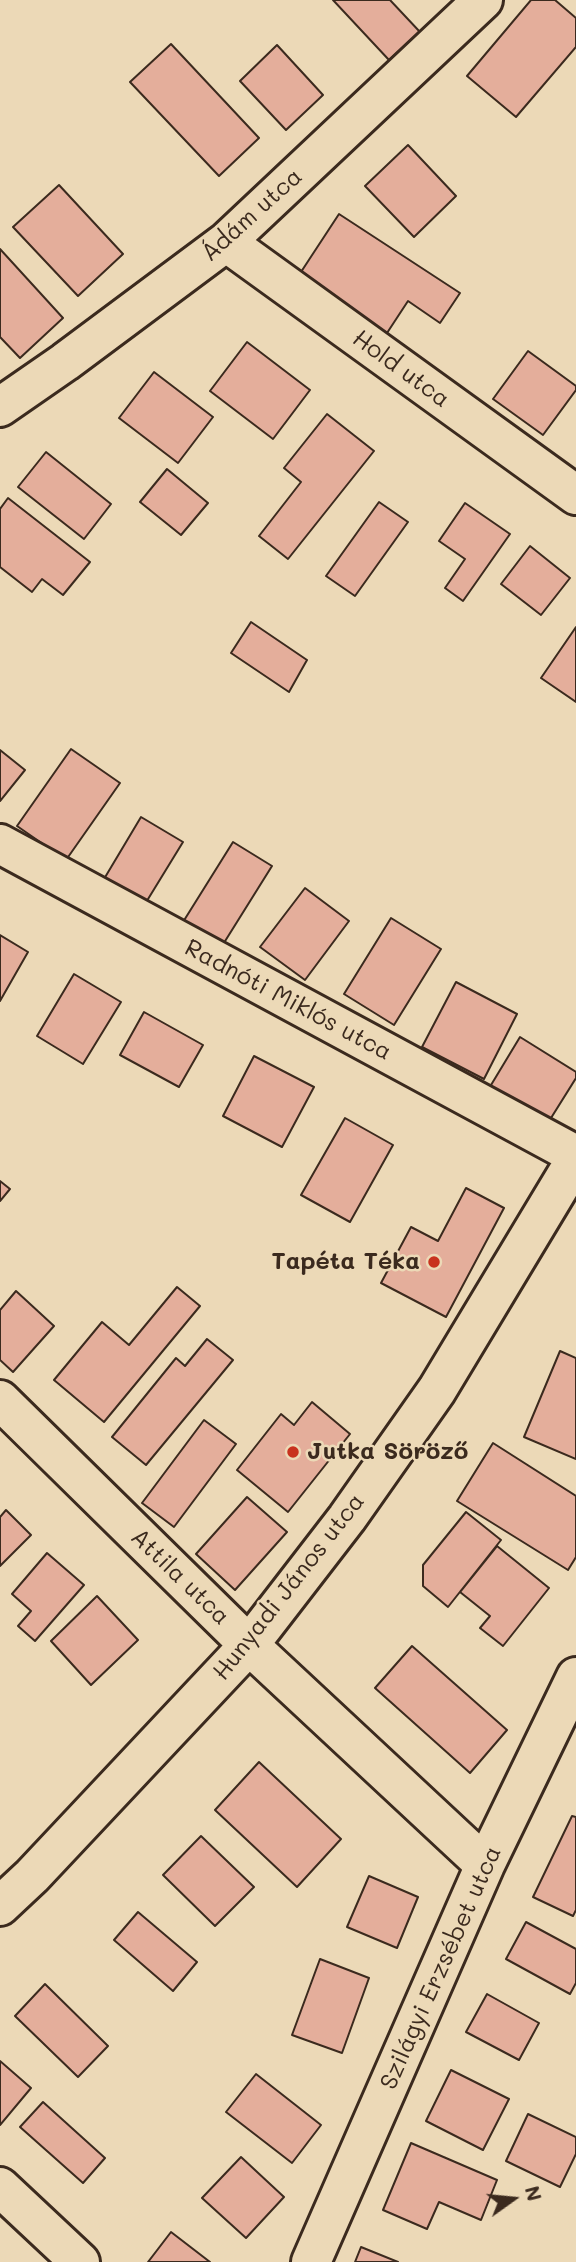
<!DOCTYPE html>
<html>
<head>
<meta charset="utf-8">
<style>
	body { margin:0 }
	#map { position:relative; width:576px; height:2262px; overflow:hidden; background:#ecd9b7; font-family:Mali,sans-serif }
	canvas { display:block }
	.north { position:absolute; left:478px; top:2164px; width:70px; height:70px; -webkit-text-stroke:5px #ecd9b7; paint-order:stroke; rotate:75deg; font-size:19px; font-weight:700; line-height:28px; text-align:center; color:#3b2a1e }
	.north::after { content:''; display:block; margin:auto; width:24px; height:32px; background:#3b2a1e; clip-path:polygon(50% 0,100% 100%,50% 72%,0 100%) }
</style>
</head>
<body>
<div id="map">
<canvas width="576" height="2262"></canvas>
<div class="north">N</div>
</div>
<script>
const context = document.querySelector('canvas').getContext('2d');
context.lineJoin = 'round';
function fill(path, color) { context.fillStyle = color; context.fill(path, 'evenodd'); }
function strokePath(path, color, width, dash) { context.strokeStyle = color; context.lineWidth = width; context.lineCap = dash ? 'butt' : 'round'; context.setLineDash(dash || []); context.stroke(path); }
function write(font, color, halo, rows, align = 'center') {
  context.font = font + ' Mali,sans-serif'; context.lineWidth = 5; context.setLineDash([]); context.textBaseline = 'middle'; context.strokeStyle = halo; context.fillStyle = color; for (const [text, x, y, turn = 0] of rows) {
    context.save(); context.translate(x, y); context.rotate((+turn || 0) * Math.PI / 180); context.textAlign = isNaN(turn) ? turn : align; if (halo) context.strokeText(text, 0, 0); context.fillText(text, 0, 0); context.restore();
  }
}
const building = new Path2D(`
	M333 0H390L420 32 389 60Z
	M531 0H555L576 18V47L516 117 467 76Z
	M171 44 259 138 219 176 130 82Z
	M277 45 323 95 286 130 240 81Z
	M408 145 456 196 414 237 365 186Z
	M59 185 123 254 78 296 13 227Z
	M339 214 460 293 440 323 408 301 387 333 299 275Z
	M0 249 63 318 20 358 0 337Z
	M247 342 310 390 273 439 210 391Z
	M528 351 576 386V390L543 435 493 399Z
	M154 372 213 417 178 463 119 418Z
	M327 414 374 451 288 559 259 536 301 482 284 468Z
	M46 452 111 504 84 539 18 487Z
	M167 469 208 503 181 535 140 502Z
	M8 498 90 562 63 595 42 579 32 592 0 567V509Z
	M379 502 408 522 355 596 326 576Z
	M465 503 510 534 463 601 445 588 465 559 439 541Z
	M530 546 570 578 541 615 501 584Z
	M251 622 307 660 289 692 231 653Z
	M576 627V702L541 678Z
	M71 749 120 783 66 860 17 826Z
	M0 750 25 770 0 801Z
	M141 817 183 842 145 904 104 879Z
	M233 842 272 866 222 946 183 922Z
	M305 888 349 921 305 980 260 947Z
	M391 918 441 949 394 1025 344 994Z
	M0 935 28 952 0 1001Z
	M74 974 121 1002 83 1064 37 1036Z
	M456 982 517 1014 484 1079 422 1047Z
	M144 1012 203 1045 179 1087 120 1055Z
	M520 1037 576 1072V1078L546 1126 488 1090Z
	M254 1056 314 1087 282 1147 223 1116Z
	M345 1118 393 1145 350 1222 301 1195Z
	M0 1181 10 1189 0 1201Z
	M466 1188 504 1208 446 1317 381 1283 411 1227 438 1241Z
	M177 1287 200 1306 104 1422 54 1380 102 1322 129 1345Z
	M16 1291 54 1326 13 1372 0 1360V1310Z
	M207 1339 233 1360 146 1465 112 1437 176 1358 185 1366Z
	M560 1351 576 1358V1459L524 1437Z
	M312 1402 350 1434 288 1512 237 1470 281 1414 294 1425Z
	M204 1420 236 1444 174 1527 142 1503Z
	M493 1443 576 1496V1557L568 1570 457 1501Z
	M247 1497 287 1532 235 1590 196 1554Z
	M6 1510 31 1535 0 1566V1517Z
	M466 1512 501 1540 448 1607 423 1586V1565Z
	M497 1546 549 1588 503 1646 480 1628 490 1616 460 1592Z
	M47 1553 84 1585 35 1641 18 1626 31 1611 12 1594Z
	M97 1596 138 1640 91 1685 51 1641Z
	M412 1646 507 1730 470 1773 375 1688Z
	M259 1762 341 1839 297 1887 215 1810Z
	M572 1816 576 1817V1910L573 1916 533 1897Z
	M201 1836 254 1887 215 1926 163 1875Z
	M369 1876 418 1897 397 1948 347 1927Z
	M138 1912 197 1962 173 1991 114 1940Z
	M526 1922 576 1949V1983L570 1994 506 1959Z
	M320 1959 369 1978 342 2053 292 2035Z
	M45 1984 108 2046 78 2077 15 2016Z
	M487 1994 539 2023 519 2060 466 2032Z
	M0 2061 31 2088 0 2125Z
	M451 2070 509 2099 483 2150 426 2121Z
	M256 2074 321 2125 292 2163 226 2112Z
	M43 2102 105 2158 83 2183 20 2127Z
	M528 2114 576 2137V2154L560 2187 506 2161Z
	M411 2143 497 2180 481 2220 439 2202 427 2229 383 2210Z
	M241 2157 284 2197 246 2238 202 2198Z
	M171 2232 210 2262H148Z
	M361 2247 398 2262H355Z`);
fill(building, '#e4ae9b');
strokePath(building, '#3b2a1e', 2);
const minor = new Path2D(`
	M226 242 576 495
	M0 407 65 362 226 242 483 0
	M0 844 576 1155
	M0 1400 249 1645 485 1865
	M0 1906 32 1876 249 1645 347 1518 437 1390 576 1159
	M0 2187 80 2262
	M311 2262 485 1865 576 1677`);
strokePath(minor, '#3b2a1e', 44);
strokePath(minor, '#ecd9b7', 38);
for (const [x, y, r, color] of [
	[434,1262,7,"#c8321e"],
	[293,1452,7,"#c8321e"]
]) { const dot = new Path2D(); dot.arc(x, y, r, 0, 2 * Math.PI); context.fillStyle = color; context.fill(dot); strokePath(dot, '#ecd9b7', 2.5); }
write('24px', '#3b2a1e', '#ecd9b7', [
	["Ádám utca",252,215,-42],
	["Hold utca",401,369,36],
	["Radnóti Miklós utca",288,1000,28],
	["Attila utca",180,1577,44],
	["Hunyadi János utca",289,1587,-52],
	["Szilágyi Erzsébet utca",441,1968,-66]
]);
write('bold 24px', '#3b2a1e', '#ecd9b7', [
	["Tapéta Téka",420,1262],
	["Jutka Söröző",307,1452,"left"]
], 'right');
</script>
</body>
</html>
